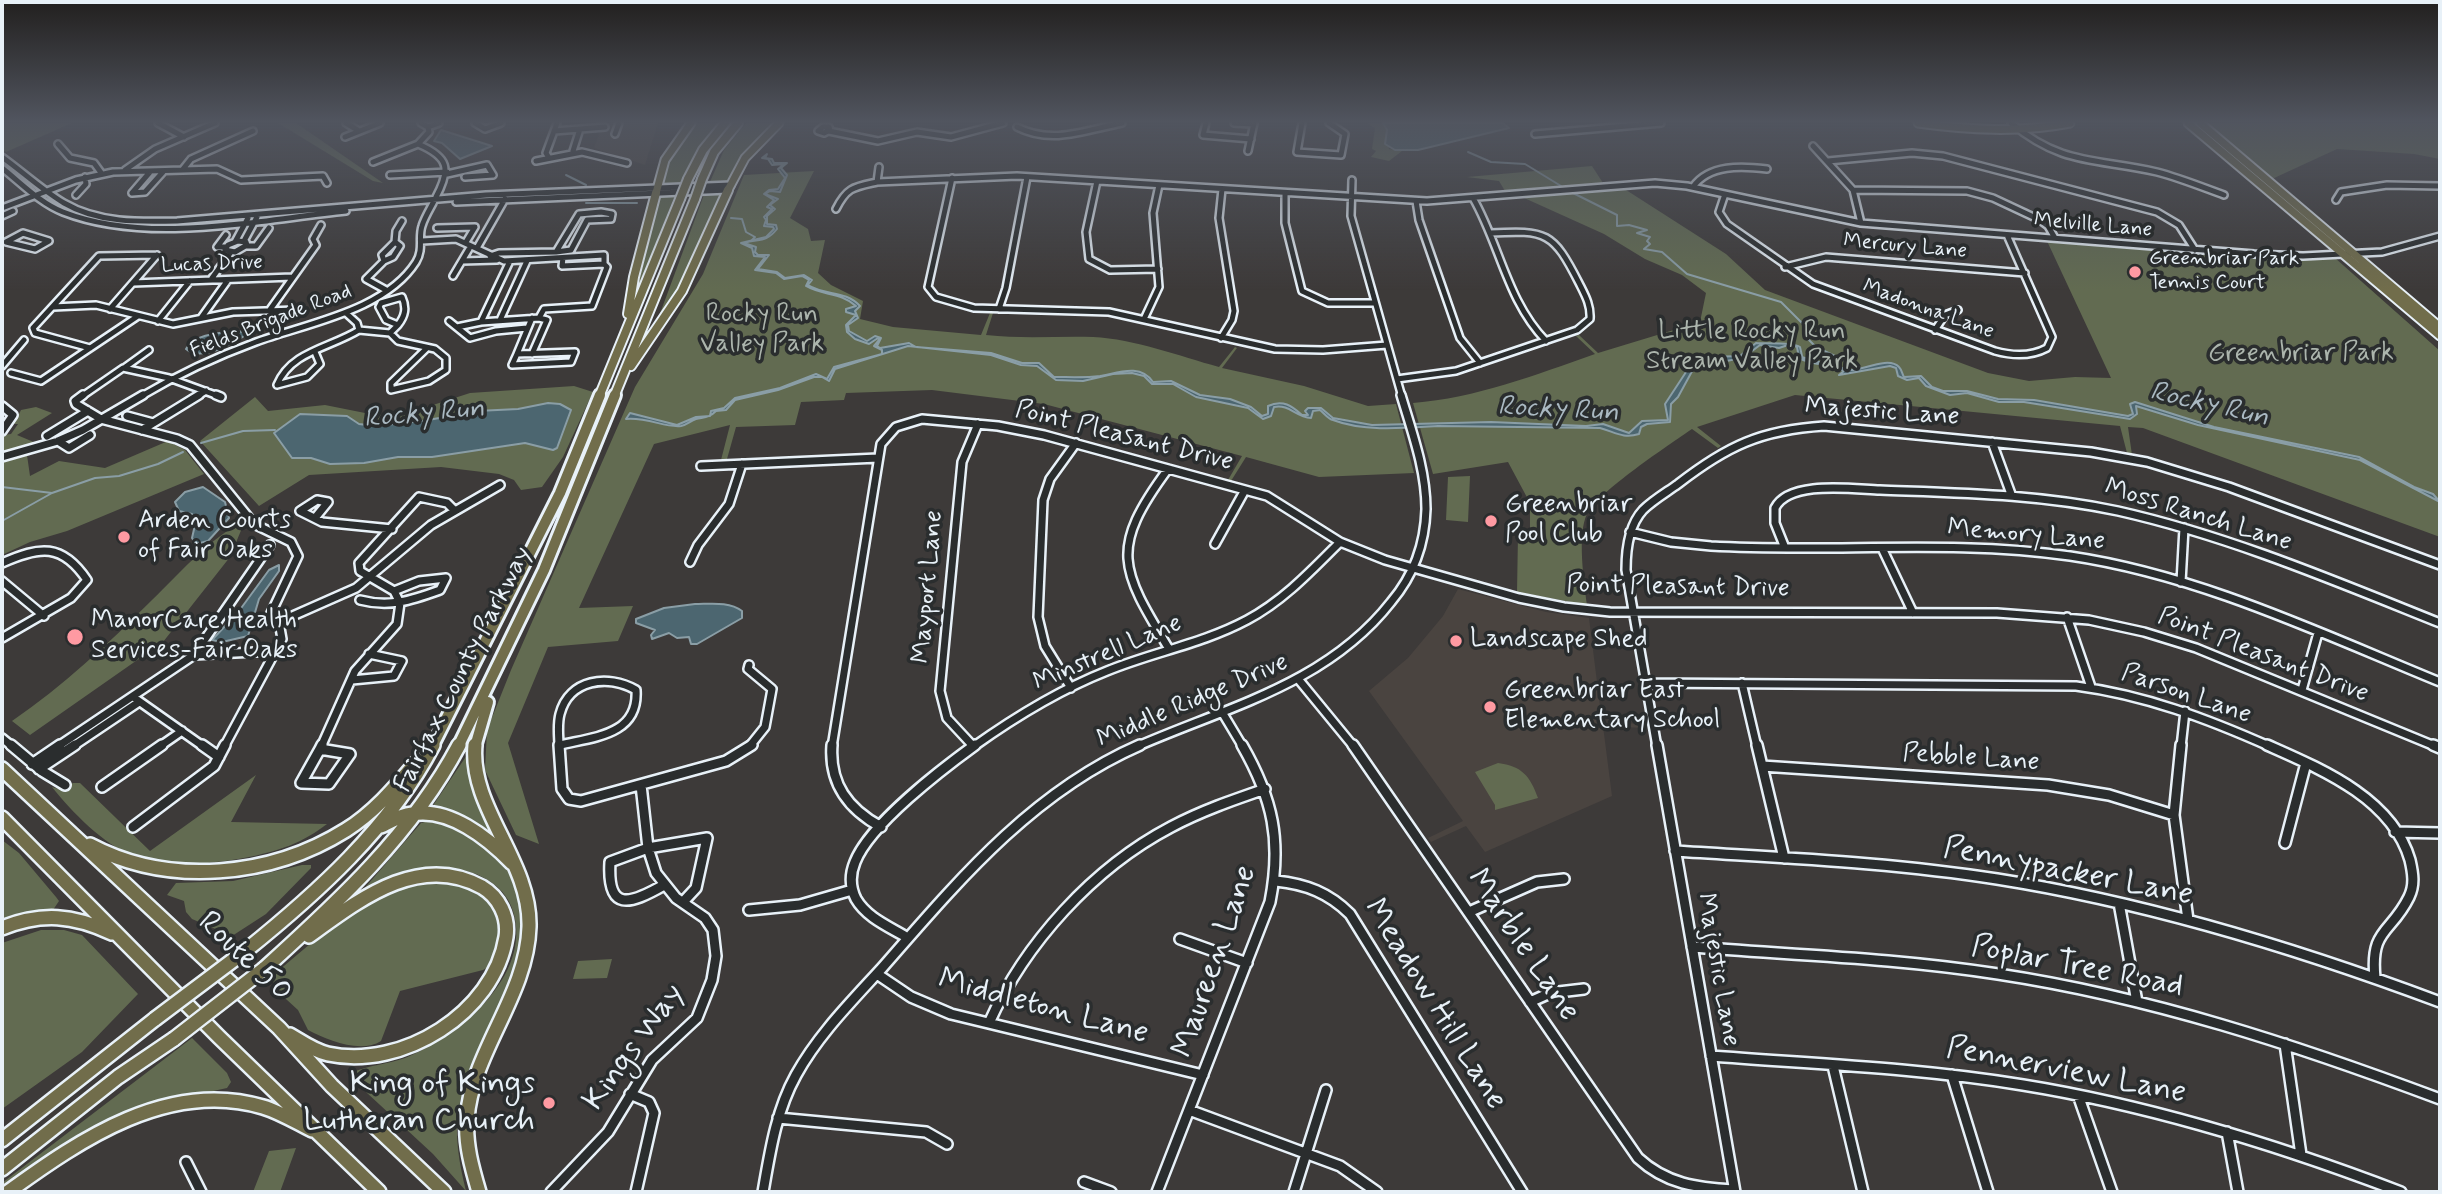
<!DOCTYPE html>
<html>
<head>
<meta charset="utf-8">
<style>
	body { margin:0 }
	#map { position:relative; width:2442px; height:1194px; overflow:hidden; background:#3d3a39; font-family:Mynerve,sans-serif }
	canvas { display:block }
	.frame { position:absolute; inset:0; border:4px solid #e8f1f8; pointer-events:none }
</style>
</head>
<body>
<div id="map">
<canvas width="2442" height="1194"></canvas>
<div class="frame"></div>
</div>
<script>
const context = document.querySelector('canvas').getContext('2d');
context.lineJoin = 'round';
function fill(path, color) { context.fillStyle = color; context.fill(path, 'evenodd'); }
function strokePath(path, color, width, dash) { context.strokeStyle = color; context.lineWidth = width; context.lineCap = dash ? 'butt' : 'round'; context.setLineDash(dash || []); context.stroke(path); }
function write(font, color, halo, rows, align = 'center') {
  context.font = font + ' Mynerve,sans-serif'; context.lineWidth = 7; context.setLineDash([]); context.textBaseline = 'middle'; context.strokeStyle = halo; context.fillStyle = color; for (const [text, x, y, turn = 0] of rows) {
    context.save(); context.translate(x, y); context.rotate((+turn || 0) * Math.PI / 180); context.textAlign = isNaN(turn) ? turn : align; if (halo) context.strokeText(text, 0, 0); context.fillText(text, 0, 0); context.restore();
  }
}
fill(new Path2D(`
	M603 123H658L645 165 594 148Z
	M1458 589 1546 612 1589 618 1602 722 1643 724 1644 728 1603 726 1612 796 1485 852 1466 826 1431 842 1428 838 1463 821 1369 691 1408 658 1443 616Z`), '#4a4440');
fill(new Path2D(`
	M2 123H72L6 152 2 150Z
	M278 123H296L383 183 373 181Z
	M694 123H719L697 149 679 185 662 186 671 156Z
	M746 123H772L744 153 728 183 709 184 724 150Z
	M1367 123H1383L1387 130 1389 149 1402 151 1389 161 1371 157 1376 151 1372 149 1375 128Z
	M2205 123H2440V159L2414 154 2337 149 2272 179Z
	M1592 166 1603 183 1505 191 1499 181 1467 177Z
	M814 171 790 218 808 229 811 241 825 240 818 273 831 285 863 301 860 319 893 327 981 335 990 313H993L986 335C1022 339 1057 336 1093 337 1135 339 1179 356 1219 367L1235 347 1237 348 1222 368 1304 386 1368 406 1396 404 1414 473 1319 477 1246 457 1231 481 1228 480 1242 456 1044 404 932 390 846 393 844 400 801 402 795 425 736 427 727 459 721 460 730 425 654 444 579 608 633 606 618 641 548 647 508 743 539 844 516 835 485 770 487 730 511 670 635 387 703 274 744 175Z
	M1623 188 1726 254 1765 290 1988 373 2029 381 2075 377 2111 378 2047 241 2268 258H2335L2440 351V537L2143 428 2128 427 2132 455 2127 453 2120 426 1795 395 1697 427 1721 446 1718 448 1692 429C1669 445 1599 491 1587 514 1577 534 1584 582 1587 605L1517 592 1518 535H1530V503L1508 462 1433 474 1413 403C1476 398 1535 375 1595 354L1576 336 1579 335 1598 353 1700 322 1706 293 1682 275 1645 259 1604 234 1522 197Z
	M705 192H723L681 287 655 327Z
	M676 193 635 296 660 196Z
	M574 386 593 392 563 457 542 487 521 490 514 480 499 474 441 467 309 475 259 506 200 441 255 397 268 411 325 405 365 413 399 416 470 393Z
	M36 407 52 413 17 435 36 443 2 452 4 435 11 434 18 424H14L21 410Z
	M168 441 185 450 204 474 67 531 30 542 2 555V463L27 455 30 476 59 461 105 468Z
	M1470 476 1468 522 1446 520 1448 477Z
	M237 525 242 528 230 557 163 642 30 735 12 721C63 686 109 643 152 600 180 573 203 545 237 525Z
	M467 755 470 773 491 831 434 810V804Z
	M1498 763C1522 766 1530 776 1538 798L1495 810V805L1475 772Z
	M256 775 231 822 327 824C319 830 310 836 300 841 262 860 172 873 133 856 102 843 73 813 52 787L62 790 73 783H80L150 851Z
	M429 821C455 826 480 838 498 858 566 934 474 1029 459 1107 454 1135 459 1163 466 1191L433 1154 353 1080V1072C370 1065 388 1064 405 1058 458 1037 533 976 513 911 506 888 484 874 461 870 427 864 396 889 363 890L421 823Z
	M2 840 19 853 56 897 59 901 53 910 15 917 2 922Z
	M302 865H311V868L266 914 232 936 192 919 186 912 184 901 167 895 176 883 233 881Z
	M432 880C492 887 509 905 492 965L483 970 400 991 381 1041C361 1054 327 1040 308 1030L298 1010 275 989 271 977C320 936 367 891 432 880Z
	M41 930H64L82 935 138 994 82 1052 2 1109V943Z
	M612 959 607 978 573 979 578 961Z
	M192 1038 227 1073 231 1082 227 1088 163 1102 2 1192V1183Z
	M296 1148 280 1192H253L269 1151Z`), '#626b51');
const water = new Path2D(`
	M1383 123H1503L1509 128 1418 150H1395L1385 144 1387 130Z
	M441 130 492 146 460 159 442 143 434 141Z
	M767 154 765 158 772 159 774 163H787L781 168 787 175 780 192 770 191 765 194 778 199 770 205 775 209 767 216V224L776 225 777 229C765 244 758 238 744 243L756 247 755 252 758 255H769L758 269 777 272 785 278 804 275 812 280 808 285C826 296 845 290 860 306L855 311 858 318 848 325 849 331 867 341 875 336 881 338 877 346 880 348 909 343 916 347 991 353 1022 363H1039L1054 377C1069 377 1085 378 1100 376 1118 373 1140 363 1153 382L1171 381 1200 395 1230 399 1251 407 1262 416 1268 414V406C1283 399 1292 406 1302 415H1308L1305 411 1308 408H1321L1333 418 1372 425 1491 422 1586 426 1603 424 1629 433 1642 421 1668 420 1665 404 1688 369V362L1709 357 1740 356 1756 343C1768 344 1792 342 1800 347L1802 356H1799C1803 358 1849 370 1852 370 1863 370 1889 356 1899 367 1902 370 1902 374 1904 377L1921 376 1932 387 1943 391H1967L1998 399 2034 400 2128 416 2133 414 2130 404 2135 402 2214 427 2359 457 2414 487 2433 494 2440 502 2360 460 2198 425 2136 406 2137 414 2130 419 2024 402H1999L1967 393 1950 395 1926 386 1919 378 1907 380 1898 376 1896 368 1890 366 1839 375 1844 371C1829 363 1814 366 1799 358L1797 347 1791 344 1779 348 1760 345C1734 366 1727 359 1696 364L1678 397 1671 404 1670 422 1647 424 1641 427 1639 434C1623 439 1615 432 1600 428L1438 426C1405 428 1364 432 1333 420 1328 419 1324 413 1320 410L1313 411 1311 418C1295 417 1290 404 1274 407L1271 416 1263 419 1248 408 1196 397 1173 384H1152L1144 376 1132 373 1113 374 1083 381 1056 380 1037 366 1021 365 991 355 908 346 835 369 829 381 822 377H814L778 390 735 400 726 410 716 411C709 418 705 417 696 419 690 421 687 425 681 426 665 428 648 417 626 419L630 413 677 425 696 417 710 416 711 411 724 408 735 398 780 388 816 374 827 379 834 367 882 354V350L874 346 879 340 878 338 869 344 855 339 847 332 846 325 856 315 846 312V309L856 306C841 292 823 296 806 286L809 280 802 276 784 279 776 273 755 270 765 257 754 256 752 248 741 243 766 237 774 229 773 227 764 226 766 220 764 217 772 209 767 207 774 200 764 194 769 190 778 189 785 178 778 169 784 164 772 165 768 159 762 158Z
	M239 331 247 334C233 344 201 362 186 349 195 333 222 333 239 331Z
	M548 403 560 404 571 410 557 448 553 450 525 443 432 457H398L364 463 330 464 311 458H292L274 433 300 414 347 416 359 424 375 426 423 421 477 411 518 409Z
	M203 487 225 502 229 518 208 541 196 544 192 538 195 525 192 514 179 511 175 502 185 492Z
	M279 565V571L259 599 248 636 222 642 212 640 239 611 269 570Z
	M695 604C710 604 729 601 742 611V618L697 644H691L689 637 677 638 669 633 652 639 651 635 655 630 636 623V619L664 608Z`);
fill(water, '#4c6670');
strokePath(water, '#8a9ea6', 2);
strokePath(new Path2D(`
	M1468 152 1491 162 1525 164 1561 186
	M566 175 586 185
	M1573 193 1617 215V226L1629 225 1647 230 1637 233 1650 237 1647 241 1650 244 1644 249 1662 252 1687 274 1781 302 1805 326 1803 334 1816 347 1860 368
	M586 203H637
	M731 218 742 219 746 232 755 237 752 240
	M201 443 243 431 275 430
	M2 487 52 493 95 478 119 476 158 464 183 452
	M2 521 52 493`), '#8a9ea6', 2);
const minorFar2 = new Path2D(`
	M158 123 184 137
	M346 123 359 131
	M475 123 485 129 501 123
	M1206 123 1203 135 1251 139
	M1234 123 1254 124
	M1302 123 1297 152 1341 155 1345 134 1329 123
	M2011 123C2062 166 2097 158 2157 172 2180 178 2202 187 2224 195
	M428 127 439 123
	M823 127H829L830 130 824 133 818 131Z
	M1017 127C1052 145 1086 130 1122 123
	M554 131 605 127
	M829 131 878 141 917 132 951 137 1003 123
	M615 134 619 123
	M1535 134 1661 123
	M345 137 380 123
	M58 144 70 158 94 163 102 174
	M1813 146 1853 190 1861 223
	M573 151 580 129
	M1248 151 1254 123
	M2 157C23 172 42 190 64 203 98 223 139 222 177 221L486 195 731 185
	M549 158 546 153 557 123
	M536 161 582 152 627 163
	M1828 161 1912 153 1943 156 2157 212 2179 225 2195 250
	M373 162 418 144 429 132 428 127 421 123
	M2 168C21 183 40 203 63 212 148 245 258 220 346 211
	M183 169 191 159 253 131
	M125 170 155 149 215 123
	M150 172 132 193 145 192 163 172
	M447 174 487 165 493 175 465 177
	M390 175 447 172
	M952 178 928 287 936 297 974 308 1109 312 1275 349 1323 350 1387 345
	M1352 180 1351 216 1402 397
	M1097 181 1086 232 1089 259 1110 270 1158 269
	M877 182 879 167
	M1693 187C1709 164 1742 166 1767 169
	M1853 190 1967 191 1993 198 2040 220 2048 226 2055 238
	M1285 193V223L1302 291 1328 303H1375
	M1725 194 1719 212 1727 224 1813 284 1995 351C2013 356 2030 357 2047 348L2052 337 2007 235
	M76 195 86 184 85 177
	M1473 198C1500 245 1507 301 1546 341
	M2336 200 2341 192 2387 185 2440 186
	M1416 201 1419 220 1460 338 1480 363
	M456 202 728 190
	M2 208 76 180 113 172 217 169 241 180 323 176 327 183
	M836 209C847 187 854 187 877 182L1017 176 1427 201 1655 183 1687 186 1861 223 2254 254 2303 256 2382 252 2440 236
	M601 212 612 214 611 219 587 220 571 250 556 252 579 214Z
	M2 216 13 211
	M437 228 475 227 466 242
	M23 233 49 241 35 249 6 242Z
	M226 235 217 247H226
	M238 241 246 242 247 245 235 252 225 250 228 245Z
	M244 241 257 217
	M422 241 456 239 504 261 604 255V264L607 267 592 306 544 309 539 318 481 322 457 327
	M235 242 248 218
	M246 246H256L269 228
	M477 248 505 199
	M490 256 499 253 556 252
	M563 258 562 266 604 264
	M384 261 393 257 400 246 395 242
	M462 261 497 260
	M1785 267 1826 257 2025 273
	M453 276 469 249
	M212 278 231 252
	M133 283 292 277
	M386 290 366 279 384 261 382 255 395 242 396 231 402 221
	M402 297C407 308 405 316 398 325L386 320 379 307 381 303Z
	M53 307 96 305 173 324 233 312 297 310
	M110 309 157 255
	M999 309 1006 288 1027 177
	M269 311 316 245 313 239 321 225
	M346 313 357 323 359 330 390 333 398 341 435 349 446 358V370L429 381 391 390V383L427 348
	M1145 317 1159 287 1153 213 1159 185
	M201 318 228 280
	M500 320 527 261
	M158 321 190 281
	M449 321 470 338 496 331 527 328
	M481 322 510 261
	M1935 330 1945 315 1958 310
	M390 333 398 325
	M1221 338 1232 320 1234 311 1219 218 1222 189
	M90 348 35 333 33 328 99 256 157 255
	M315 352 320 364 307 377 277 385C291 351 330 348 359 330
	M575 352 571 362 512 365 517 354Z
	M517 354 532 318
	M532 354 547 320 539 318
	M2 366 24 340
	M124 368 149 350
	M11 373 41 381 138 316
	M1397 379 1456 371 1577 330 1590 319C1591 305 1585 295 1579 283 1553 232 1547 230 1490 233
	M81 397 123 368 169 378 221 397
	M140 397C177 375 215 357 256 342 307 323 385 311 416 262 424 249 418 238 422 226 425 216 432 206 436 197 451 169 449 157 418 144
	M196 397 206 391`);
const minorFar1 = new Path2D(`
	M83 395 75 401 76 404 101 419 177 439 190 445 254 524 291 542 298 556 271 613 279 622 282 639 224 747
	M216 395 221 397
	M2 406 13 415 2 431
	M127 416 153 423
	M142 430 199 395
	M47 436 88 411
	M58 441 69 448 90 435
	M1992 442 2011 494
	M2 457 58 441 83 430 143 395
	M701 466 878 458
	M1168 469C1109 549 1120 568 1169 649
	M315 518 328 502 317 500 300 511 322 522 392 529
	M1630 532 1671 542 1711 546C1830 553 1951 539 2070 556 2199 575 2320 633 2440 682
	M1215 544 1245 490
	M1785 548 1775 523V508C1789 480 1852 489 1880 490 1960 493 2039 494 2118 511 2229 536 2335 581 2440 623
	M1882 548 1913 613
	M690 562 698 545 729 504 742 464
	M2 563C40 546 62 543 87 580L71 598 2 638
	M2 581 44 616
	M2181 582 2184 528
	M360 600C390 608 412 600 440 590L446 578 419 581 394 591
	M2067 617 2091 687
	M279 622 356 588 431 525 500 485
	M194 655 276 651
	M749 665 748 669 772 689 765 727 749 747
	M352 680 394 676 402 661 369 654
	M1299 680 1354 747
	M1646 683 2076 686C2145 695 2208 719 2271 747
	M1742 683 1757 747
	M1071 688 1045 646 1038 617 1043 500 1050 479 1076 443
	M2302 690 2318 633
	M136 699 204 747
	M1222 712 1243 747
	M2 738 13 747
	M973 746 947 718 940 691 962 462 978 424
	M57 747 194 655 270 545
	M72 747 139 702
	M159 747 182 731
	M321 747 355 671 397 624 400 603 394 591 360 571 359 563 419 497 447 503 454 510
	M559 747C559 736 557 725 560 714 569 679 608 674 636 690 639 735 594 737 560 745
	M832 747 881 444 896 427 922 419 998 426 1044 435 1267 496 1340 542 1385 560 1519 598 1564 607 1610 612 1997 613 2089 620 2144 632 2196 648 2437 747
	M973 747C1015 717 1059 690 1107 671 1153 652 1202 644 1247 620 1283 601 1311 571 1340 542
	M1136 747C1227 707 1327 684 1391 602 1413 576 1425 544 1426 509 1426 470 1412 432 1401 395
	M1657 747 1626 570C1626 550 1629 525 1643 510 1653 500 1667 492 1678 484 1727 446 1761 430 1824 426L2091 452 2147 462 2229 487 2440 565
	M2181 747 2185 711`);
const minor = new Path2D(`
	M11 745 42 771 65 785
	M202 745 219 757
	M559 745 562 789 569 799 581 801 726 761 752 745
	M832 745C829 784 848 809 881 827
	M1353 745 1638 1158C1666 1184 1697 1188 1734 1190
	M1657 745 1735 1192
	M1757 745 1784 858
	M2181 745 2174 815 2188 920
	M2267 745C2321 769 2392 798 2410 860 2413 873 2415 885 2409 897 2391 934 2370 928 2375 978
	M2433 745 2440 748
	M320 749 322 745
	M320 749 350 754 329 784 301 783Z
	M32 764 60 745
	M1762 766 2048 785 2109 795 2174 815
	M39 769 75 745
	M102 787 162 745
	M133 827 214 766 225 745
	M2395 832 2440 833
	M2285 843 2306 763
	M1675 851C1782 858 1890 862 1997 879 2149 903 2296 948 2440 1002
	M1276 881C1306 884 1329 893 1350 914L1522 1192
	M664 885C629 905 607 912 610 862L648 848 707 838 696 888 683 902
	M2119 903 2137 1002
	M749 910 800 905 852 890
	M1469 912 1537 882 1564 879
	M908 938C890 927 867 918 856 899 850 887 850 874 855 862 870 824 942 769 975 745
	M1180 939 1247 963
	M1692 947C1794 955 1897 958 1998 974 2150 997 2296 1045 2440 1099
	M877 974 911 997 951 1014 1203 1075
	M1530 1002 1550 993 1584 989
	M989 1023C1025 943 1093 868 1171 827 1201 811 1233 800 1265 789
	M2285 1044 2301 1155
	M1711 1056C1815 1064 1920 1068 2023 1085 2153 1106 2278 1145 2401 1192
	M1833 1066 1863 1192
	M1952 1075 1988 1192
	M630 1094 649 1102 654 1113 636 1192
	M2078 1095 2112 1192
	M1189 1110 1340 1166 1377 1192
	M778 1118 926 1132 947 1144
	M2227 1132 2238 1192
	M186 1162 201 1192
	M1084 1182 1111 1192
	M551 1192 608 1132 652 1060 697 1018 712 980 716 956 713 930 705 918 676 898 656 873 648 848 641 785
	M763 1192C770 1152 776 1111 796 1075 818 1035 851 1002 882 968 958 881 1032 792 1140 745
	M1157 1192 1270 902C1282 841 1273 799 1242 745
	M1294 1192 1326 1090`);
const major = new Path2D(`
	M1918 123C1969 130 2019 133 2070 123
	M2188 123 2440 336
	M2200 123 2440 327
	M728 190 745 158 779 123
	M656 193 665 160 691 123`);
const highwayFar2 = new Path2D(`
	M688 179 703 150 725 123
	M702 179 714 152 738 123
	M628 314 634 277 656 193
	M631 366 682 291 728 190
	M599 397 680 199
	M614 397 695 199`);
const highwayFar1 = new Path2D(`
	M432 747 560 493 600 395
	M458 747 544 570 615 395
	M475 747 488 702`);
const highway = new Path2D(`
	M475 745C469 808 531 861 529 927 527 996 472 1051 467 1119 465 1144 472 1168 479 1192
	M2 769 279 1028 332 1086 444 1192
	M2 818 219 1037 379 1192
	M381 826C391 821 401 815 412 814 449 807 488 838 512 863
	M90 845C169 887 271 877 346 830 373 813 394 789 415 764
	M2 928C42 912 73 915 112 933
	M244 952C316 894 390 828 433 745
	M264 969C338 902 412 834 459 745
	M290 1035C302 1042 314 1051 328 1054 402 1070 494 1013 506 937 509 917 499 897 482 887 419 852 359 900 309 936
	M2 1140 155 1019
	M2 1169 118 1077 174 1039
	M8 1192C81 1139 169 1079 263 1107 280 1112 296 1122 312 1130`);
strokePath(minorFar2, '#e8f1f8', 10);
strokePath(minorFar1, '#e8f1f8', 12);
strokePath(minor, '#e8f1f8', 14);
strokePath(major, '#e8f1f8', 11);
strokePath(highwayFar2, '#e8f1f8', 12);
strokePath(highwayFar1, '#e8f1f8', 16);
strokePath(highway, '#e8f1f8', 18);
strokePath(minorFar2, '#2a2d2e', 5);
strokePath(minorFar1, '#2a2d2e', 7);
strokePath(minor, '#2a2d2e', 9);
strokePath(major, '#716d4b', 7);
strokePath(highwayFar2, '#716d4b', 8);
strokePath(highwayFar1, '#716d4b', 10);
strokePath(highway, '#716d4b', 13);
const highwayBridgeFar1 = new Path2D(`
	M680 199 688 179
	M695 199 702 179`);
const highwayBridge = new Path2D(`
	M155 1019 244 952
	M174 1039 264 969`);
strokePath(highwayBridgeFar1, '#e8f1f8', 12, []);
strokePath(highwayBridge, '#e8f1f8', 18, []);
strokePath(highwayBridgeFar1, '#716d4b', 8);
strokePath(highwayBridge, '#716d4b', 13);
const sky = context.createLinearGradient(0, 0, 0, 290);
sky.addColorStop(0, '#22201f');
sky.addColorStop(0.42, '#51555f');
sky.addColorStop(1, '#51555f00');
context.fillStyle = sky;
context.fillRect(0, 0, 2442, 290);
for (const [x, y, r, color] of [
	[2135,272,7,"#ff9aa2"],
	[1491,521,7,"#ff9aa2"],
	[124,537,7,"#ff9aa2"],
	[75,637,9,"#ff9aa2"],
	[1456,641,7,"#ff9aa2"],
	[1490,707,7,"#ff9aa2"],
	[549,1103,7,"#ff9aa2"]
]) { const dot = new Path2D(); dot.arc(x, y, r, 0, 2 * Math.PI); context.fillStyle = color; context.fill(dot); strokePath(dot, '#2a2d2e', 2.5); }
write('21px', '#e8f1f8', '#2a2d2e', [
	["Melville Lane",2093,226,5],
	["Mercury Lane",1905,247,5],
	["Lucas Drive",212,265,-2],
	["Madonna Lane",1928,310,20],
	["Fields Brigade Road",271,322,-21]
]);
write('21px', '#e8f1f8', '#2a2d2e', [
	["Greenbriar Park",2149,260],
	["Tennis Court",2149,284]
], 'left');
write('26px', '#acb5ad', '#2a2d2e', [
	["Rocky Run",762,316],
	["Valley Park",762,346],
	["Little Rocky Run",1752,333],
	["Stream Valley Park",1752,363],
	["Greenbriar Park",2301,355]
]);
write('26px', '#e8f1f8', '#2a2d2e', [
	["Majestic Lane",1882,413,4],
	["Point Pleasant Drive",1124,437,14],
	["Moss Ranch Lane",2198,516,17],
	["Memory Lane",2026,536,5],
	["Mayport Lane",929,587,-85],
	["Point Pleasant Drive",1678,588,1],
	["Minstrell Lane",1108,654,-23],
	["Point Pleasant Drive",2263,656,21],
	["Fairfax County Parkway",464,670,-63],
	["Parson Lane",2186,695,19],
	["Middle Ridge Drive",1193,702,-23],
	["Pebble Lane",1971,759,4],
	["Majestic Lane",1717,970,80]
]);
write('26px', '#e8f1f8', '#2a2d2e', [
	["Greenbriar",1505,506],
	["Pool Club",1505,536],
	["Arden Courts",138,522],
	["of Fair Oaks",138,552],
	["ManorCare Health",91,622],
	["Services-Fair Oaks",91,652],
	["Landscape Shed",1470,641],
	["Greenbriar East",1504,692],
	["Elementary School",1504,722]
], 'left');
write('italic 28px', '#aab9c2', '#2a2d2e', [
	["Rocky Run",2209,406,13],
	["Rocky Run",1558,411,3],
	["Rocky Run",424,415,-5]
]);
write('32px', '#e8f1f8', '#2a2d2e', [
	["Pennypacker Lane",2068,873,11],
	["Marble Lane",1522,946,56],
	["Route 50",244,958,43],
	["Maureen Lane",1216,962,-71],
	["Poplar Tree Road",2077,968,11],
	["Meadow Hill Lane",1434,1005,58],
	["Middleton Lane",1043,1008,15],
	["Kings Way",635,1048,-54],
	["Pennerview Lane",2066,1072,11]
]);
write('32px', '#e8f1f8', '#2a2d2e', [
	["King of Kings",535,1085],
	["Lutheran Church",535,1122]
], 'right');
</script>
</body>
</html>
